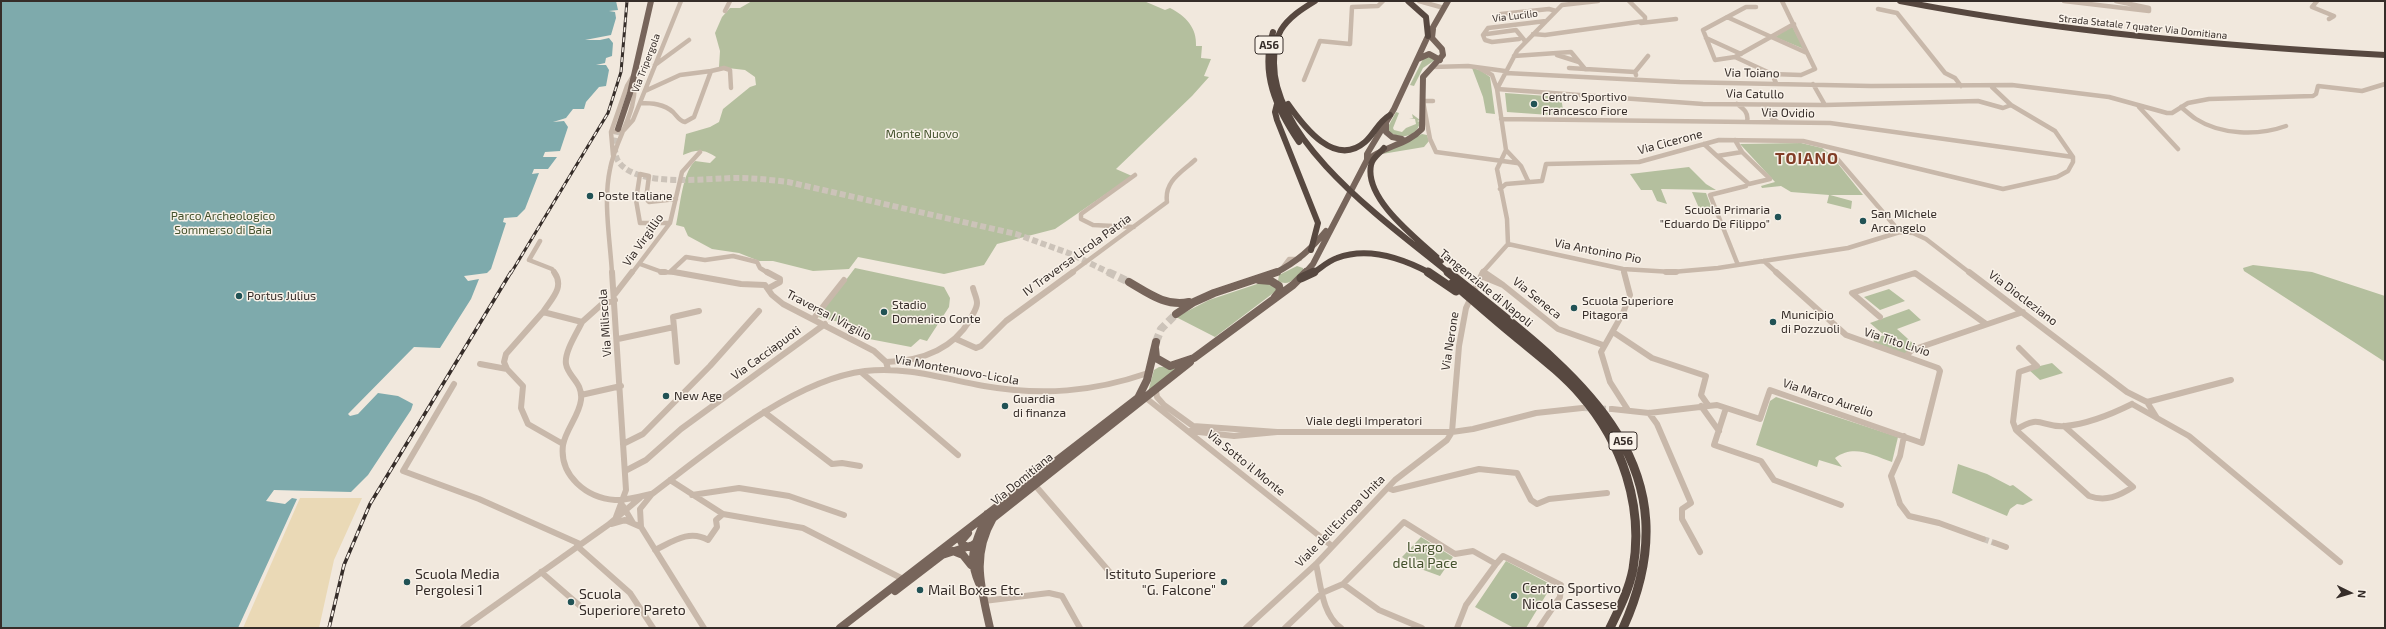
<!DOCTYPE html>
<html>
<head>
<meta charset="utf-8">
<style>
	body { margin:0 }
	#map { position:relative; width:2386px; height:629px; overflow:hidden; background:#f1e8dd; font-family:"Exo 2",sans-serif }
	canvas { display:block }
	.frame { position:absolute; inset:0; border:2px solid #362d29; pointer-events:none }
	.north { position:absolute; left:2330px; top:573px; width:40px; height:40px; -webkit-text-stroke:3px #f9f2e9; paint-order:stroke; rotate:95deg; font-size:11px; font-weight:700; line-height:16px; text-align:center; color:#362d29 }
	.north::after { content:''; display:block; margin:auto; width:14px; height:18px; background:#362d29; clip-path:polygon(50% 0,100% 100%,50% 72%,0 100%) }
</style>
</head>
<body>
<div id="map">
<canvas width="2386" height="629"></canvas>
<div class="frame"></div>
<div class="north">N</div>
</div>
<script>
const context = document.querySelector('canvas').getContext('2d');
context.lineJoin = 'round';
function fill(path, color) { context.fillStyle = color; context.fill(path, 'evenodd'); }
function strokePath(path, color, width, dash) { context.strokeStyle = color; context.lineWidth = width; context.lineCap = dash ? 'butt' : 'round'; context.setLineDash(dash || []); context.stroke(path); }
function write(font, color, halo, rows, align = 'center') {
  context.font = font + ' "Exo 2",sans-serif'; context.lineWidth = 3; context.setLineDash([]); context.textBaseline = 'middle'; context.strokeStyle = halo; context.fillStyle = color; for (const [text, x, y, turn = 0] of rows) {
    context.save(); context.translate(x, y); context.rotate((+turn || 0) * Math.PI / 180); context.textAlign = isNaN(turn) ? turn : align; if (halo) context.strokeText(text, 0, 0); context.fillText(text, 0, 0); context.restore();
  }
}
fill(new Path2D(`
	M752 1H1144L1165 10 1170 8C1186 16 1197 28 1196 46H1202L1201 58 1211 59 1204 76 1209 77 1192 96 1116 169 1132 176 1055 229 997 244 984 265 944 274 858 257 849 269 813 271 773 261H759L739 253 712 249 688 236 684 227 676 225C680 208 682 173 695 161L710 163 716 157C704 149 697 149 683 155L686 134 710 127 719 122 723 109 750 87 756 85 755 77 745 70 719 67 720 51 715 33 722 17 730 8H740Z
	M1792 26 1804 49 1775 37Z
	M1425 55 1435 60 1423 68 1414 86 1410 85Z
	M1472 68 1480 70 1490 77 1495 114 1486 113 1483 97Z
	M1505 93 1561 97 1564 116 1507 112Z
	M1396 112 1399 113 1393 128 1394 130 1402 132 1406 128 1416 124 1415 119 1409 118H1413L1412 114 1420 120 1417 121 1420 122C1417 138 1400 139 1389 132V125Z
	M1422 134 1427 135 1429 141 1424 147 1382 154Z
	M1801 143 1822 148 1831 155 1863 195H1830L1852 201 1851 209 1827 203 1829 195 1791 192 1781 186 1762 188 1761 186 1775 182 1740 144Z
	M1689 167 1706 184 1716 190 1661 189 1667 204 1657 201 1652 190H1641L1630 174Z
	M1692 192 1706 193 1712 209 1699 208Z
	M2253 265 2312 272 2385 296V362L2244 271 2243 268Z
	M1297 266 1303 268V271C1296 278 1289 287 1278 281L1279 275Z
	M855 268 944 287 950 298 949 307 927 341 920 339 911 347 864 338 865 328 818 317Z
	M1260 283 1276 285V291L1215 337 1176 317 1209 300Z
	M1889 289 1905 301 1880 310 1864 297Z
	M1909 309 1921 320 1897 329 1917 347 1905 354 1873 344 1874 339 1884 335 1870 323Z
	M2052 363 2063 373 2040 380 2028 369Z
	M1181 366 1148 392 1154 370 1159 367Z
	M1776 397 1898 437 1892 462C1872 455 1854 444 1835 458L1842 467 1819 460 1817 467 1756 445 1770 401Z
	M1958 464 1987 474 2010 486 2013 485 2033 500 2023 505 2017 504 2010 509 2007 516 1952 493Z
	M1421 537 1453 557 1440 576 1418 568 1402 557Z
	M1506 561 1552 585 1526 628H1514L1475 607Z`), '#b4bf9e');
fill(new Path2D(`
	M300 498H362L334 560 319 628H243Z`), '#ead9b6');
fill(new Path2D(`
	M1 1H616L618 10 609 11 615 12 616 18 611 35 585 40H600L609 38 613 43 612 56 606 58 605 63 596 65H606L609 70 606 86 599 87 586 102 584 109H573L566 118 553 122 564 121 568 127 560 151 545 152 543 157H557L548 169H534L532 174 539 173 525 209 517 217 504 218 503 222 506 223 491 269 487 273 464 276 468 281 479 279 471 299 440 348 414 347 348 414 350 416 358 414 378 393 398 396 413 404 411 410 368 475 351 492 274 490 266 501 285 504 292 498 297 499 238 628H1Z`), '#7eaaac');
strokePath(new Path2D(`
	M1582 408 1612 409
	M1983 539 1995 543`), '#ccc3b9', 6, [6, 3]);
strokePath(new Path2D(`
	M618 129C616 139 613 149 617 159 632 189 709 178 736 178 754 178 771 180 788 182L1016 234 1071 254 1110 273`), '#ccc3b9', 6, [6, 3]);
strokePath(new Path2D(`
	M1108 272 1129 282
	M1156 342 1161 329 1176 314`), '#ccc3b9', 8, [8, 4]);
strokePath(new Path2D(`
	M1419 1 1444 8
	M2064 1 2149 11V8L2116 1
	M2317 1 2312 7 2334 16 2329 19
	M1878 9 1897 13 1945 73 1955 78 1961 86
	M725 11 730 1
	M1501 14 1549 9 1556 11
	M1727 17 1807 53
	M1641 23 1676 19
	M1487 34 1516 30 1525 41
	M1533 34 1545 35 1645 21V17L1629 1
	M1706 38 1741 54
	M1519 39 1492 42 1485 40 1483 35 1488 28 1546 21
	M1557 55 1579 62
	M1514 56 1571 52 1585 69
	M1735 57 1715 60 1703 30 1746 7H1756
	M655 65 689 40
	M1432 67 1468 66 1505 71
	M1479 68 1492 75 1497 89
	M1569 68 1635 72
	M1506 73 1680 82 1871 86 2012 85 2109 97 2167 113H2172L2188 103 2209 99 2313 96 2316 94 2318 86 2362 91 2385 84
	M1772 74 1735 57 1794 24
	M1636 75 1635 72 1648 56
	M1304 80 1320 41 1350 44 1352 7 1378 6 1383 1
	M1776 83 1772 74 1801 75 1815 69 1782 1
	M1813 84 1825 105
	M1497 89 1703 104 1825 105 1978 101 2003 108 2011 105
	M645 91 680 75 711 71
	M1433 101H1423L1430 139 1436 152 1517 163
	M640 103C652 103 664 104 673 112 678 117 679 121 685 122L694 117 711 71 724 68 730 70 731 88
	M1737 104C1744 109 1749 113 1747 122
	M1769 105 1767 110 1772 118 1778 122
	M2139 107 2178 149
	M2181 107C2186 111 2190 115 2196 119 2221 135 2258 136 2286 126
	M1501 119 1830 123 2073 157
	M611 132 624 130 633 120 681 1
	M1704 144 1717 156 1742 152 1735 140
	M613 155 611 132 627 86 633 76
	M1834 155 1900 232
	M1717 156 1749 184 1770 179 1742 152
	M1528 181 1521 166 1506 150 1497 89 1517 51 1562 5 1598 1
	M1500 189 1506 184 1542 181 1546 164 1639 162 1719 140 1803 141 2003 189 2057 177 2068 171 2073 162V157L2055 131 2011 105 1992 87
	M670 223H640L636 200 640 174 649 176 646 199 649 202 676 199
	M1134 227 1093 225 1081 219V214L1135 175
	M540 241 529 260 552 269 555 273
	M1508 244 1623 269 1672 272 1718 268 1848 248 1900 232 1913 233 1926 239 1970 273
	M1764 261 1777 273
	M640 264 662 272 680 273
	M1738 265 1710 195 1746 186
	M1623 269 1624 273
	M671 271 686 257 705 260 733 256 757 262 760 268 768 273
	M1280 271 1289 259H1300
	M1483 271 1485 273
	M612 273C610 239 603 202 610 169 616 136 639 112 634 76
	M632 273 670 223 682 172 700 152
	M1071 273 1167 202C1164 181 1182 172 1195 160
	M1482 273 1508 244 1507 219 1497 169 1506 150`), '#c8b8aa', 4.5);
strokePath(new Path2D(`
	M554 272C565 287 552 298 543 312L582 322C577 333 564 352 566 364 568 377 583 382 581 400 579 416 566 429 563 445 559 476 587 498 615 500 627 500 639 497 651 494
	M612 272 626 490 616 517
	M661 272H665
	M674 272 741 284 765 285 772 295 783 304 874 351 886 362 888 369
	M767 272 780 279V282L769 288
	M1624 272 1630 295 1623 313 1601 352 1610 382 1628 410
	M1666 272H1676
	M1969 272 2127 392 2147 402 2157 418
	M1481 276 1503 285 1484 272
	M1503 285 1558 329 1603 345
	M615 294 632 272
	M1880 317 1852 293 1915 273 1986 324
	M814 318 844 280
	M582 322 601 305 615 300
	M674 327 677 362
	M1613 332 1652 358 1706 376 1701 395 1708 405
	M618 339 674 327 673 317 699 311
	M956 339 976 348 981 346 1006 321 1073 272
	M1906 356 1912 350 2023 312
	M886 362C920 361 952 350 970 320 972 315 977 309 977 303 977 298 974 293 973 288
	M480 364 507 369 523 386 521 408 528 424 563 444
	M507 369 504 362 506 354 543 312
	M861 372 958 455
	M454 384 403 471 479 499 580 544
	M1156 391 1157 397 1164 405 1193 426 1277 432
	M581 395 621 386
	M1146 398 1332 546
	M2147 402 2231 380
	M2132 404 2189 436 2340 562
	M1701 406 1719 431
	M1726 408 1714 445 1761 461 1774 480 1841 505
	M1612 409 1649 413 1717 405 1760 419 1770 390 1922 443 1940 371 1938 368 1846 335 1776 272
	M764 412 832 464 842 463 860 466
	M1649 413 1657 424 1691 503 1682 509V519L1700 552
	M2064 426 2133 487C2119 496 2106 502 2089 496L2016 430C2041 413 2041 428 2065 426 2087 424 2112 414 2132 404
	M2016 430 2013 422 2019 372 2037 366 2019 348
	M1190 431 1234 436 1277 432H1452L1473 429 1536 413 1582 408
	M1904 436 1900 456 1891 476 1900 504 1909 516 1939 523 1983 539
	M623 444 643 434 710 366 759 311
	M625 471 646 460 681 429 825 324
	M670 480 723 514 803 528 903 579
	M1034 484 1113 576
	M1388 488 1393 490 1479 469 1517 473 1531 500 1537 504 1549 499 1607 493
	M692 495 739 488 789 496 844 515
	M623 506 633 523
	M611 524 625 520 641 527
	M1995 543 2006 547
	M577 546 630 593 653 628
	M655 550C672 542 689 529 708 540L717 527 716 520 723 514
	M1316 564C1321 586 1322 614 1341 628
	M1496 564 1503 556 1561 585 1560 597 1539 628
	M541 572 579 605
	M1343 584 1404 522 1455 554 1473 551 1496 564 1466 605 1457 628
	M984 601 1049 593 1062 596 1080 628
	M463 628 608 525 640 498
	M704 628 641 527 640 509 652 494C710 450 792 380 865 371 906 366 945 379 984 386 1042 396 1093 392 1148 373
	M1246 628 1316 564 1395 480 1447 440 1452 432 1459 346 1466 308 1483 272
	M1285 628 1322 593 1343 584 1379 610 1422 628`), '#c8b8aa', 6);
strokePath(new Path2D(`
	M1418 59 1429 54 1440 60
	M1386 123V132L1392 137 1402 139
	M618 129 630 93 651 1
	M1367 159V154L1394 109 1428 36 1448 1
	M1275 273C1297 262 1311 249 1326 231
	M1305 273 1313 264 1367 160C1384 146 1407 145 1422 129L1423 77 1443 55 1442 49 1432 38 1433 29`), '#77655b', 6);
strokePath(new Path2D(`
	M1259 280 1271 281 1279 286 1280 291 1275 297
	M1129 282C1148 293 1166 307 1189 302
	M1176 314 1194 302 1214 293 1277 272
	M1155 348 1156 358 1170 366 1194 358 1293 285 1306 272
	M968 533 961 541 963 545 969 547
	M953 551 963 555 971 565
	M979 583C966 554 977 542 987 514
	M895 591 942 555 973 545 981 539
	M840 628 1138 398 1147 380 1156 342
	M990 628C981 587 971 556 993 518L1190 362`), '#77655b', 8);
strokePath(new Path2D(`
	M1315 1C1302 9 1289 17 1281 30 1275 40 1274 52 1274 62 1273 144 1392 226 1449 273
	M1408 1 1426 17 1428 36
	M1900 1C2061 32 2222 46 2385 55
	M1273 32C1260 73 1276 108 1299 142
	M1277 104 1275 112 1277 120 1318 223 1311 250
	M1288 104C1304 127 1335 168 1365 142 1375 133 1378 122 1390 115
	M1384 148C1380 153 1372 158 1371 165 1364 200 1419 240 1441 261
	M1313 273C1321 268 1328 261 1337 258 1368 246 1402 258 1430 273`), '#574840', 6);
strokePath(new Path2D(`
	M1428 272 1456 291
	M1448 272C1566 367 1701 456 1623 628
	M1301 278 1314 272
	M1453 283C1474 301 1494 319 1515 336 1538 355 1562 373 1581 395 1622 442 1644 506 1633 569 1629 590 1619 609 1610 628`), '#574840', 9);
const railFar1 = new Path2D(`
	M511 273 608 113 621 72 627 1`);
const rail = new Path2D(`
	M329 628 344 565 370 504 511 272`);
strokePath(railFar1, '#362d29', 3);
strokePath(rail, '#362d29', 3.5);
strokePath(railFar1, '#f9f2e9', 1.5, [5]);
strokePath(rail, '#f9f2e9', 2, [6]);
for (const [x, y, r, color] of [
	[1534,104,4,"#215255"],
	[590,196,4,"#215255"],
	[1778,217,4,"#215255"],
	[1863,221,4,"#215255"],
	[239,296,4,"#215255"],
	[1574,308,4,"#215255"],
	[884,312,4,"#215255"],
	[1773,322,4,"#215255"],
	[666,396,4,"#215255"],
	[1005,406,4,"#215255"],
	[407,582,4,"#215255"],
	[1224,582,4,"#215255"],
	[920,590,4,"#215255"],
	[1514,596,4,"#215255"],
	[571,602,4,"#215255"]
]) { const dot = new Path2D(); dot.arc(x, y, r, 0, 2 * Math.PI); context.fillStyle = color; context.fill(dot); strokePath(dot, '#f9f2e9', 1.5); }
write('10px', '#362d29', '#f9f2e9', [
	["Via Lucilio",1515,16,-7],
	["Strada Statale 7 quater Via Domitiana",2143,27,6],
	["Via Tripergola",646,63,-69]
]);
for (const [x, y, w] of [
	[1269,45,28],
	[1623,441,28]
]) { const box = new Path2D(); box.roundRect(x - w / 2, y - 9, w, 18, 3); context.fillStyle = '#f9f2e9'; context.fill(box); strokePath(box, '#362d29', 1); }
write('bold 11px', '#362d29', null, [
	["A56",1269,45],
	["A56",1623,441]
]);
write('12px', '#362d29', '#f9f2e9', [
	["Via Toiano",1752,73,1],
	["Via Catullo",1755,94,1],
	["Via Ovidio",1788,113,1],
	["Via Cicerone",1670,142,-15],
	["Via Virgillio",643,240,-55],
	["Via Antonino Pio",1598,251,11],
	["IV Traversa Licola Patria",1077,255,-36],
	["Tangenziale di Napoli",1486,288,39],
	["Via Seneca",1537,298,39],
	["Via Diocleziano",2023,298,37],
	["Traversa I Virgilio",829,315,28],
	["Via Miliscola",605,323,-94],
	["Via Nerone",1450,341,-81],
	["Via Tito Livio",1897,342,18],
	["Via Cacciapuoti",766,353,-36],
	["Via Montenuovo-Licola",957,370,10],
	["Via Marco Aurelio",1828,398,19],
	["Viale degli Imperatori",1364,421],
	["Via Sotto il Monte",1246,463,39],
	["Via Domitiana",1022,479,-39],
	["Viale dell'Europa Unita",1340,521,-46]
]);
write('12px', '#362d29', '#f9f2e9', [
	["Centro Sportivo",1542,97],
	["Francesco Fiore",1542,111],
	["Poste Italiane",598,196],
	["Scuola Primaria",1770,210,"right"],
	["\"Eduardo De Filippo\"",1770,224,"right"],
	["San MIchele",1871,214],
	["Arcangelo",1871,228],
	["Portus Julius",247,296],
	["Scuola Superiore",1582,301],
	["Pitagora",1582,315],
	["Stadio",892,305],
	["Domenico Conte",892,319],
	["Municipio",1781,315],
	["di Pozzuoli",1781,329],
	["New Age",674,396],
	["Guardia",1013,399],
	["di finanza",1013,413]
], 'left');
write('12px', '#45532e', '#f9f2e9', [
	["Monte Nuovo",922,134],
	["Parco Archeologico",223,216],
	["Sommerso di Baia",223,230]
]);
write('14px', '#45532e', '#f9f2e9', [
	["Largo",1425,547],
	["della Pace",1425,563]
]);
write('14px', '#362d29', '#f9f2e9', [
	["Scuola Media",415,574],
	["Pergolesi 1",415,590],
	["Istituto Superiore",1216,574,"right"],
	["\"G. Falcone\"",1216,590,"right"],
	["Centro Sportivo",1522,588],
	["Nicola Cassese",1522,604],
	["Mail Boxes Etc.",928,590],
	["Scuola",579,594],
	["Superiore Pareto",579,610]
], 'left');
context.letterSpacing = '1px';
write('bold 16px', '#813d26', '#f9f2e9', [
	["TOIANO",1807,159]
]);
context.letterSpacing = '0px';
</script>
</body>
</html>
